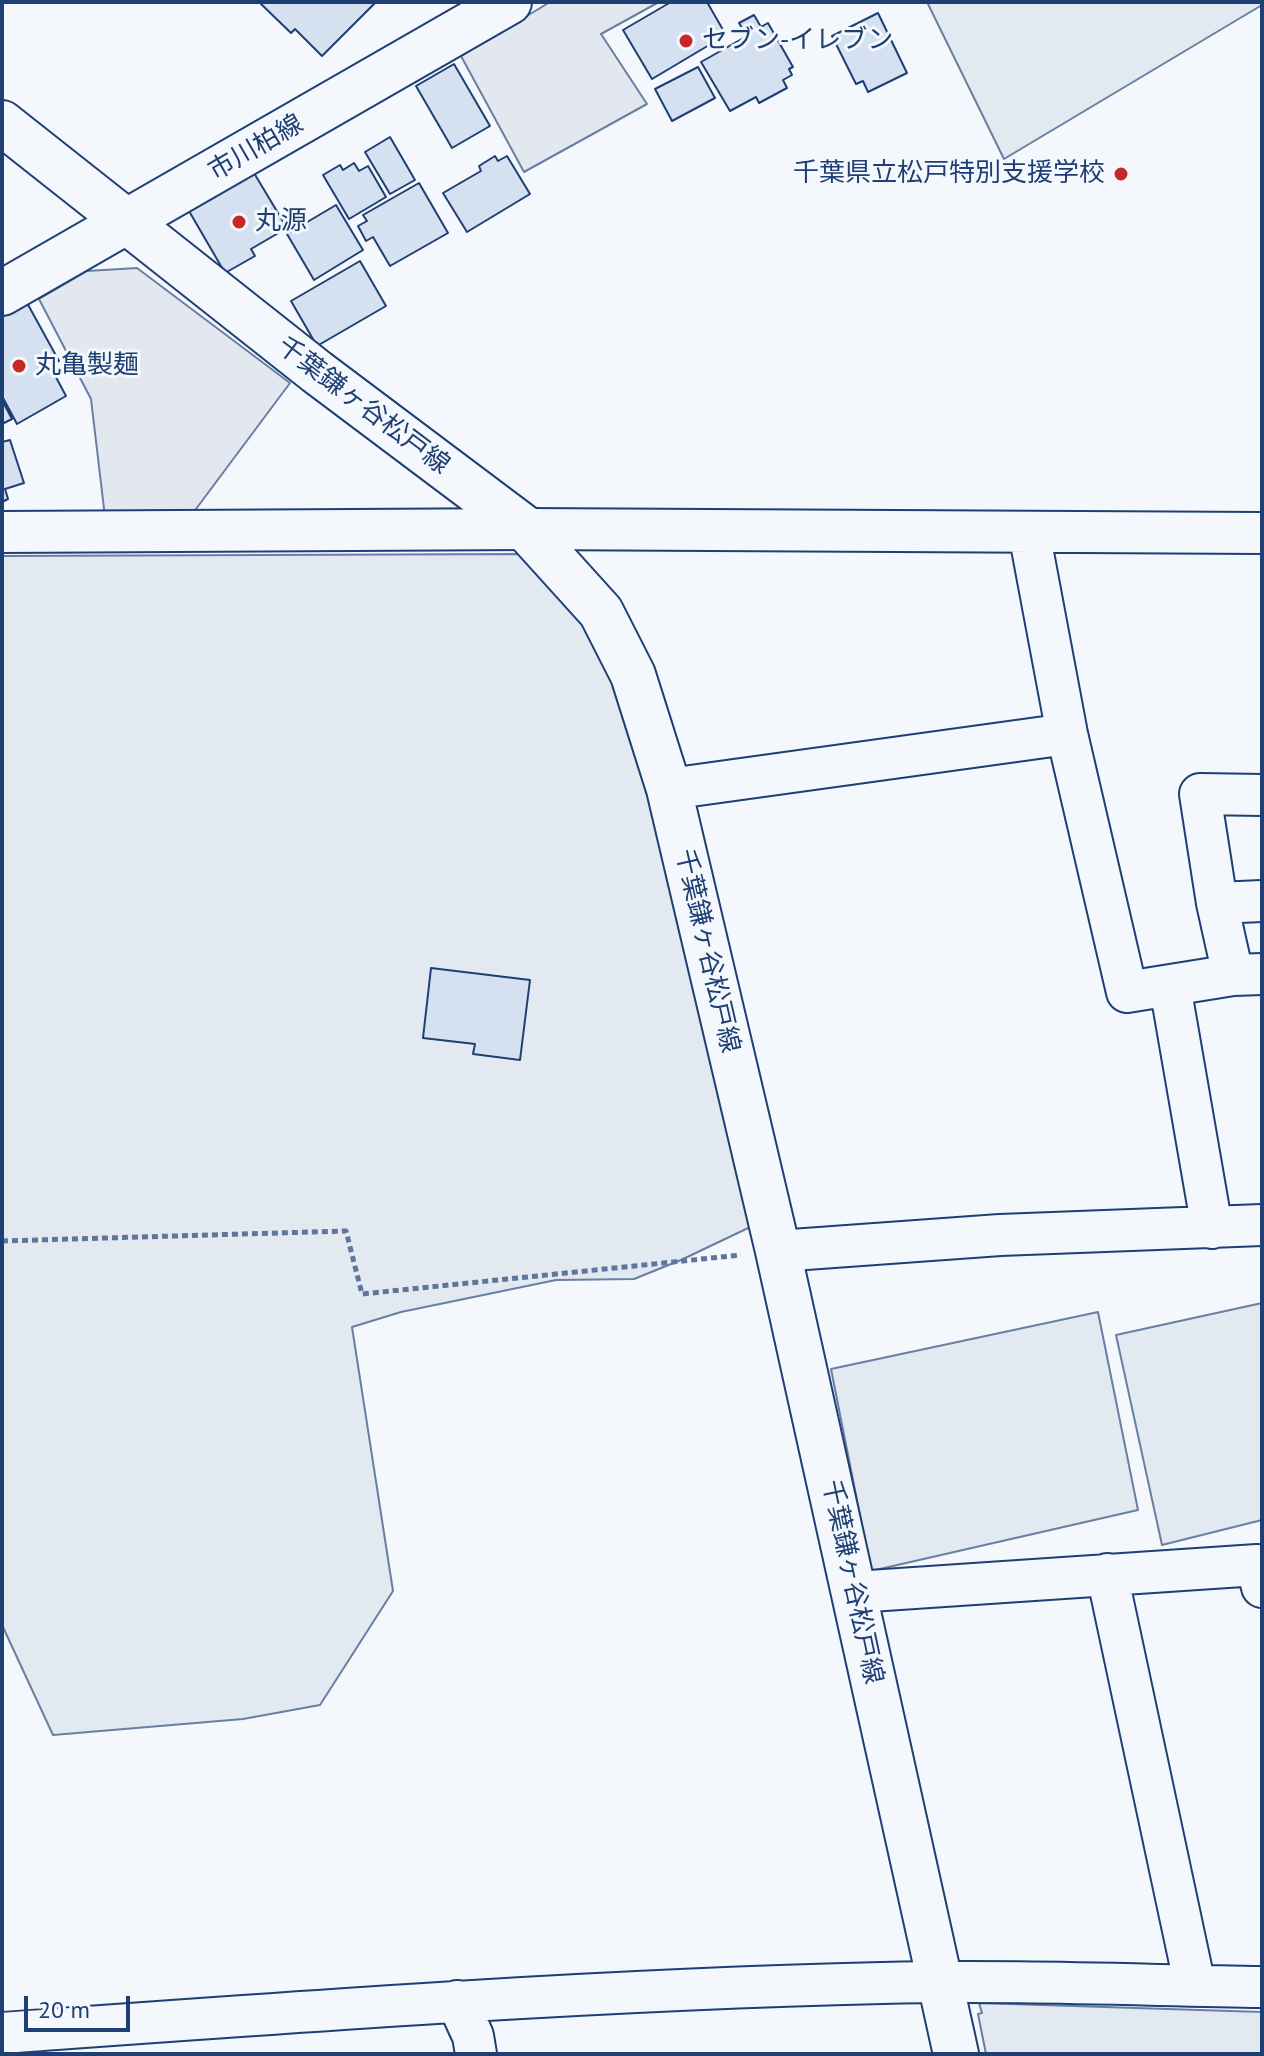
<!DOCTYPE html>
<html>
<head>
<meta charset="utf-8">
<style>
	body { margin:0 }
	#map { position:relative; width:1264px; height:2056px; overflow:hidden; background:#f4f7fb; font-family:"PT Sans",sans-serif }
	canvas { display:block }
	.frame { position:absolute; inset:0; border:4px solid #1d3f73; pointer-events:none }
	.scale { position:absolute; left:24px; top:1996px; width:106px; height:36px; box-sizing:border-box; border:4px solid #1d3f73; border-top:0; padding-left:10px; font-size:24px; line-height:28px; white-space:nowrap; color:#1d3f73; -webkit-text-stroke:6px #f4f7fb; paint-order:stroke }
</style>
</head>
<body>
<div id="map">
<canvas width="1264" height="2056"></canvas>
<div class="frame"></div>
<div class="scale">20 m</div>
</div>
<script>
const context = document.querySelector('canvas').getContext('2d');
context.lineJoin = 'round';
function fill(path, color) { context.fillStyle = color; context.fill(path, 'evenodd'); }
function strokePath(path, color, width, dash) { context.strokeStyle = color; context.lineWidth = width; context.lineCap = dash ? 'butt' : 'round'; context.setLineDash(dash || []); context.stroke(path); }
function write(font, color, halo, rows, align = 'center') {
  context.font = font + ' "PT Sans","Noto Sans JP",sans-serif'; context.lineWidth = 6; context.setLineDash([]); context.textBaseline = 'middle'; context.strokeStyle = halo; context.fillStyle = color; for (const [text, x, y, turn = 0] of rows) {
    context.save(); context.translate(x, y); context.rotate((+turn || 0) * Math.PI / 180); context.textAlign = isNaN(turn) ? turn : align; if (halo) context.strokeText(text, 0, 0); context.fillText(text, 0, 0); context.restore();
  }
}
const green = new Path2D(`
	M927 2H1262V5L1004 159Z
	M525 554 661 703 786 1210 681 1260 634 1279 556 1280 401 1312 352 1327 393 1591 320 1705 243 1719 53 1735 2 1625V556Z
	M1262 1303V1520L1162 1545 1116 1335Z
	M1098 1312 1138 1510 871 1571 831 1369Z
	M979 2003 1262 2012V2054H986L978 2014 982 2013Z`);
fill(green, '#e3e9f0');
strokePath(green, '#687fa3', 2);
const parking = new Path2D(`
	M550 2H659L601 34 647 104 524 172 461 56Z
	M137 268 290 383 190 517H105L91 399 39 299 87 271Z`);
fill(parking, '#e3e8f0');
strokePath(parking, '#687fa3', 2);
const building = new Path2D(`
	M259 2H376L322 56 295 29 291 33Z
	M671 2H707L726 35 652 79 623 30Z
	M878 13 907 73 868 92 863 81 856 84 832 36Z
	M754 15 761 27 768 23 793 67 789 69 792 75 783 80 787 88 759 103 756 97 730 111 701 62 747 36 739 23Z
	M454 64 490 126 452 148 416 86Z
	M698 67 715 98 672 121 655 89Z
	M390 137 415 180 390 194 365 152Z
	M495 156 498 161 507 156 530 194 467 232 443 193 481 171 479 166Z
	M354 163 359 171 368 166 386 197 349 219 323 175 340 165 343 170Z
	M254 173 287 228 251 249 255 256 225 273 189 211Z
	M419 183 448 233 390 266 373 237 366 241 358 226 367 221 363 215Z
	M336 205 363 250 314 280 287 234Z
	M360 261 386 306 317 346 291 301Z
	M26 301 59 361 50 366 66 396 17 424 2 396V315Z
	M2 400 12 419 2 424Z
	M10 440 24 483 5 489 8 499 2 502V442Z
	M431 968 530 980 520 1060 473 1054 475 1044 423 1038Z`);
fill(building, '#d5e0f0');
strokePath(building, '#1d3f73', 2);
const minor = new Path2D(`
	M2 532 526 529 1262 533
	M1029 532 1067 734 1127 992 1233 975 1262 974
	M669 789 1067 734
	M1217 903 1262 901
	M1233 975 1217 903 1200 794 1262 795
	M1170 986 1212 1228
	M778 1251 1000 1235 1262 1225
	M1107 1574 1195 1986
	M855 1592 1257 1565 1262 1587
	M457 2001 473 2036 476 2054
	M2 2033C295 2012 588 1990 882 1983 1008 1980 1135 1985 1262 1987`);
const major = new Path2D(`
	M2 123 317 372 526 529 601 612 633 675 669 789 778 1251 956 2054
	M2 293 509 2`);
strokePath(minor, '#1d3f73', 44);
strokePath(major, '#1d3f73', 48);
strokePath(new Path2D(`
	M2 1241 346 1231 362 1294 741 1255`), '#5e769c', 5, [6, 4]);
strokePath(minor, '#f4f7fb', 40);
strokePath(major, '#f4f7fb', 44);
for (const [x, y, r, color] of [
	[686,41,8,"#c62828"],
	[1121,174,8,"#c62828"],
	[239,222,8,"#c62828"],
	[19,366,8,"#c62828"]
]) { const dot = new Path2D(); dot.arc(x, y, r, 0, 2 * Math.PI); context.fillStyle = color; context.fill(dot); strokePath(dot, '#f4f7fb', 3); }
write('26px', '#1d3f73', '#f4f7fb', [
	["セブン-イレブン",702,41],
	["千葉県立松戸特別支援学校",1105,174,"right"],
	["丸源",255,222],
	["丸亀製麺",35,366]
], 'left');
write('26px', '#1d3f73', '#f4f7fb', [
	["市川柏線",256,148,-30],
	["千葉鎌ヶ谷松戸線",363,406,37],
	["千葉鎌ヶ谷松戸線",707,951,77],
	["千葉鎌ヶ谷松戸線",852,1582,78]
]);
</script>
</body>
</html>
